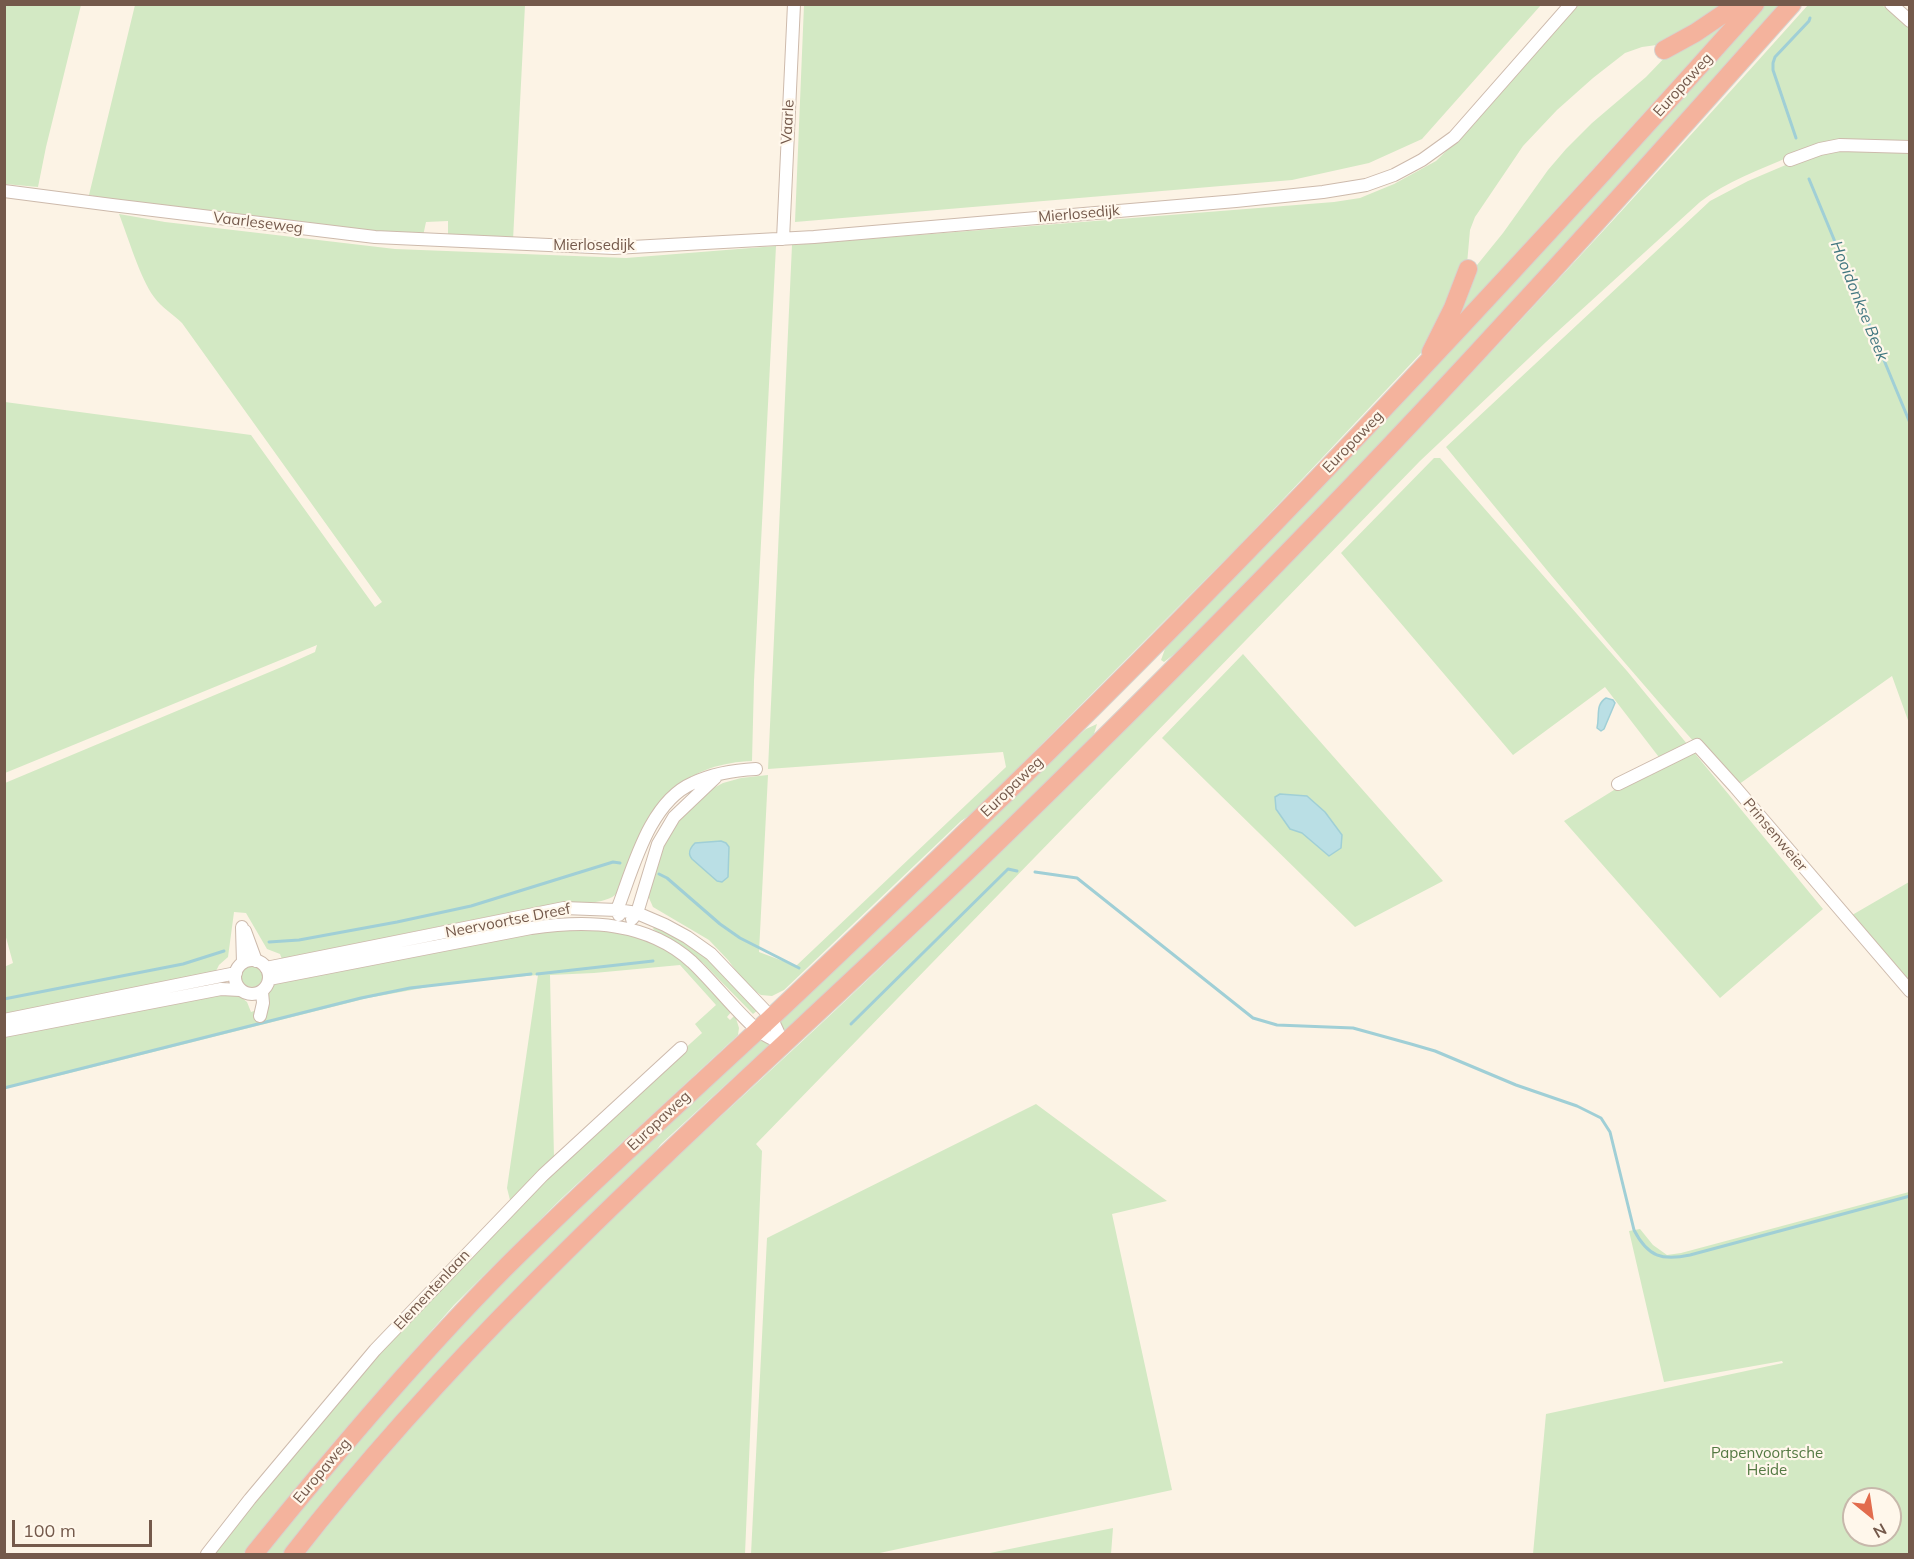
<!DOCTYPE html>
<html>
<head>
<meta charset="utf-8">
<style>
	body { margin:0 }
	#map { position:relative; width:1914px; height:1559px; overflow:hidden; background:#fcf3e5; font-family:Mulish,sans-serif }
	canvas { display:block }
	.frame { position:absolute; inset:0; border:6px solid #74594b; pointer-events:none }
	.north { position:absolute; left:1842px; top:1487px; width:60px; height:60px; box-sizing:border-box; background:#fff7eb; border:2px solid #c7b8ab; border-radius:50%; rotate:150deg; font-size:16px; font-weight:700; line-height:24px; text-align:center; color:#74594b }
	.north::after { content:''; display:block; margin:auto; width:21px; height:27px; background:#e26c4d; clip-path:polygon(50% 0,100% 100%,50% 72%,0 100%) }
	.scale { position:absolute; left:12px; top:1520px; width:140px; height:27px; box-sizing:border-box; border:3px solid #74594b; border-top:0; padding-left:8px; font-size:18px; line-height:21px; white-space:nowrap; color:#74594b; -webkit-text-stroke:4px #fff7eb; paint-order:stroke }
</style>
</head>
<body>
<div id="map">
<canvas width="1914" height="1559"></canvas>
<div class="frame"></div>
<div class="north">N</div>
<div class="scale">100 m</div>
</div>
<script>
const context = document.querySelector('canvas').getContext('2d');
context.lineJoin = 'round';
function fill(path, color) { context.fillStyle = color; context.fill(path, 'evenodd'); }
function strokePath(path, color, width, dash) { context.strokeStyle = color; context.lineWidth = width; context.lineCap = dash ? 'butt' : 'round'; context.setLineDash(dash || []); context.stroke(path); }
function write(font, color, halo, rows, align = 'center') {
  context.font = font + ' Mulish,sans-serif'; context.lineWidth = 4.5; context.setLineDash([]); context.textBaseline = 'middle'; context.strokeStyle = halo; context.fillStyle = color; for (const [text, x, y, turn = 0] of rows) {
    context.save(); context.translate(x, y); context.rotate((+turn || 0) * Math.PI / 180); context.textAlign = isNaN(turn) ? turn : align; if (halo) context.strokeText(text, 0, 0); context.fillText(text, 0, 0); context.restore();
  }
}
fill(new Path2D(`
	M5 4 81 5 46 147 38 187 5 184Z
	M135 5H525L513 240 448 236V221L426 222 423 236 382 233 143 205 89 195Z
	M804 5V4L1541 5 1422 139 1369 163 1292 180 795 222Z
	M1578 5H1734L1664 44 1642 47 1625 53 1593 78 1557 110 1523 146 1475 217 1470 230 1467 264 1437 331 1421 353 1239 546 973 813 961 821 784 990 772 996 761 995 755 991 742 979 728 960 709 940 653 907 649 898 648 891 666 833 708 791 723 783 741 778 768 775 759 952 796 966 1006 767 1003 752 768 769 792 245 1334 202 1360 198 1394 184 1436 161 1473 125Z
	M1763 5H1788L1553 264 1181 654 1178 651 1164 662 1161 660 1165 649 1170 643 1168 640Z
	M1808 5H1882L1909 27V723L1892 676 1735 787C1634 678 1540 562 1446 447L1710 201 1748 181 1788 164 1791 156C1759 170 1727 181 1700 202L1546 342 1420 461 756 1144 762 1151 745 1554H305C392 1444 488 1340 588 1240 647 1182 710 1127 771 1070 851 997 929 921 1007 846 1286 576 1550 293 1808 5Z
	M1737 11 1448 328 1473 270 1503 233 1548 170 1566 149 1592 123 1646 77 1670 52Z
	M119 214 165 222 395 249 626 258 776 246 754 681 752 761C724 762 693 770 674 791 660 805 649 824 637 841 631 853 623 888 615 895 602 906 565 903 548 906 473 918 398 936 323 950L300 959 283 962 280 954 267 949 246 913 234 912 228 957 219 965 216 971 5 1017 4 967 13 963 4 930 5 783 284 666 315 652 317 645 5 773V402L251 435 375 607 382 602 182 323C173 314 162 308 154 297 140 278 128 237 119 214Z
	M1434 458H1440L1627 671 1823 909 1720 998 1564 821 1614 790 1665 765 1605 687 1513 755 1341 553Z
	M1243 654 1443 881 1355 927 1162 738Z
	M1097 724 1094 734 1086 743 1089 746 786 1031 776 1021 1074 735 1078 736 1086 729Z
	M1909 882V991L1847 918Z
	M655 925 699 950 758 1010 753 1014 703 963 653 929Z
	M579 927 615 930 654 943 686 963 732 1011 727 1017 730 1020 735 1015 739 1028 738 1035 563 1197 454 1305 333 1443 243 1554H210L349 1385 467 1257 629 1099 702 1033 695 1024 716 1005 680 965 594 973 550 975 554 1158 511 1204 507 1188 538 975 450 983 368 998 62 1075 5 1088V1034L234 991 247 1002 251 1012 266 1007C267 995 268 987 279 982L508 934Z
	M241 976a11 11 0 1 1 22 0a11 11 0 1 1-22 0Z
	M760 1036 769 1045 661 1144 646 1164 286 1554H262L366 1429 507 1275Z
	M1036 1104 1167 1201 1112 1214 1172 1490 875 1554H751L767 1238Z
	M1909 1192V1554H1533L1546 1414 1783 1363 1782 1361 1664 1382 1629 1231 1640 1229 1653 1245 1667 1255 1681 1253ZM1854 1499H1890V1535H1854Z
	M1113 1528 1111 1554H985Z`), '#d3e9c4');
const water = new Path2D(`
	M1606 698 1613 700 1615 703 1604 729 1601 731 1597 728C1600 715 1595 705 1606 698Z
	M1280 794 1307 796 1325 812 1342 835 1341 848 1329 856 1302 833 1290 829 1276 809 1275 797Z
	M721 841 726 843 729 847 728 877 722 882 717 881 692 859C687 853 690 848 695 843Z`);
fill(water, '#badfe5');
strokePath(water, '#a0cfd6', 1.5);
strokePath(new Path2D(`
	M1796 138 1773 70V63L1775 57 1809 21 1810 18
	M1809 179 1910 423
	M1035 872 1077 878 1253 1018 1277 1025 1353 1028 1411 1044 1435 1051 1516 1085 1577 1106 1601 1118 1610 1132 1634 1230C1648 1257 1662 1261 1690 1255L1910 1196
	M659 874 667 878 720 924 740 938 799 968
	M269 942 299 940 397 922 471 906 613 862 620 863
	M537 974 653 961
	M4 999 183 964 224 951
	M851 1024 1008 869 1017 871
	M4 1088 361 998 410 988 531 974`), '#a0cfd6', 3);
const minor = new Path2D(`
	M1891 4 1910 21
	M1790 160 1820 149 1840 145 1910 147
	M4 191 112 205 375 237 614 248 814 237 1236 201 1323 192 1366 185 1394 175 1422 160 1454 137 1571 4
	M783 239 794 4
	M1618 784 1697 745 1735 787 1910 991
	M619 915 617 910C633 869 649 802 693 783 712 774 736 770 756 769
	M632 919 637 913 658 844 674 817 715 778
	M242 927 243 963
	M245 931 256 961
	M235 977a17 17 0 1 1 34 0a17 17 0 1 1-34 0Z
	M266 968 564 908 617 910 637 913 665 925 687 937 711 954 771 1017 784 1045
	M269 979 531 928C587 920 647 921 692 962 714 983 733 1008 756 1029 763 1035 775 1040 784 1045
	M260 1016 263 1003 262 992
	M4 1020 236 973
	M4 1031 221 989 240 990
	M207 1554 250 1499 375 1350 543 1175 681 1048`);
const highway = new Path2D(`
	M1664 50 1695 33 1738 4
	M1431 352 1453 308 1468 269
	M254 1554C333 1456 415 1359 504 1269 586 1187 672 1110 757 1031 841 952 925 872 1008 791 1267 539 1514 274 1755 4
	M293 1554C494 1296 744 1087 978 861 1160 685 1338 505 1509 318 1605 215 1698 109 1792 4`);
strokePath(minor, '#cdbaac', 14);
strokePath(highway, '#d8d1cd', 20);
strokePath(minor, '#fff', 12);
strokePath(highway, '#f4b39d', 18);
write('15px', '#74594b', '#fff7eb', [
	["Europaweg",1683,85,-48],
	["Vaarle",788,122,-87],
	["Mierlosedijk",1079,214,-5],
	["Vaarleseweg",258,223,7],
	["Mierlosedijk",594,245],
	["Europaweg",1353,442,-46],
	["Europaweg",1012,787,-44],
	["Prinsenweier",1775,835,50],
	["Neervoortse Dreef",508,921,-11],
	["Europaweg",659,1121,-43],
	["Elementenlaan",432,1290,-47],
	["Europaweg",322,1471,-50]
]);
write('15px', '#547943', '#fff7eb', [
	["Papenvoortsche",1767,1453],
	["Heide",1767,1470]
]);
write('italic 16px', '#427780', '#fff7eb', [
	["Hooidonkse Beek",1859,301,68]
]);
</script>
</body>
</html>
